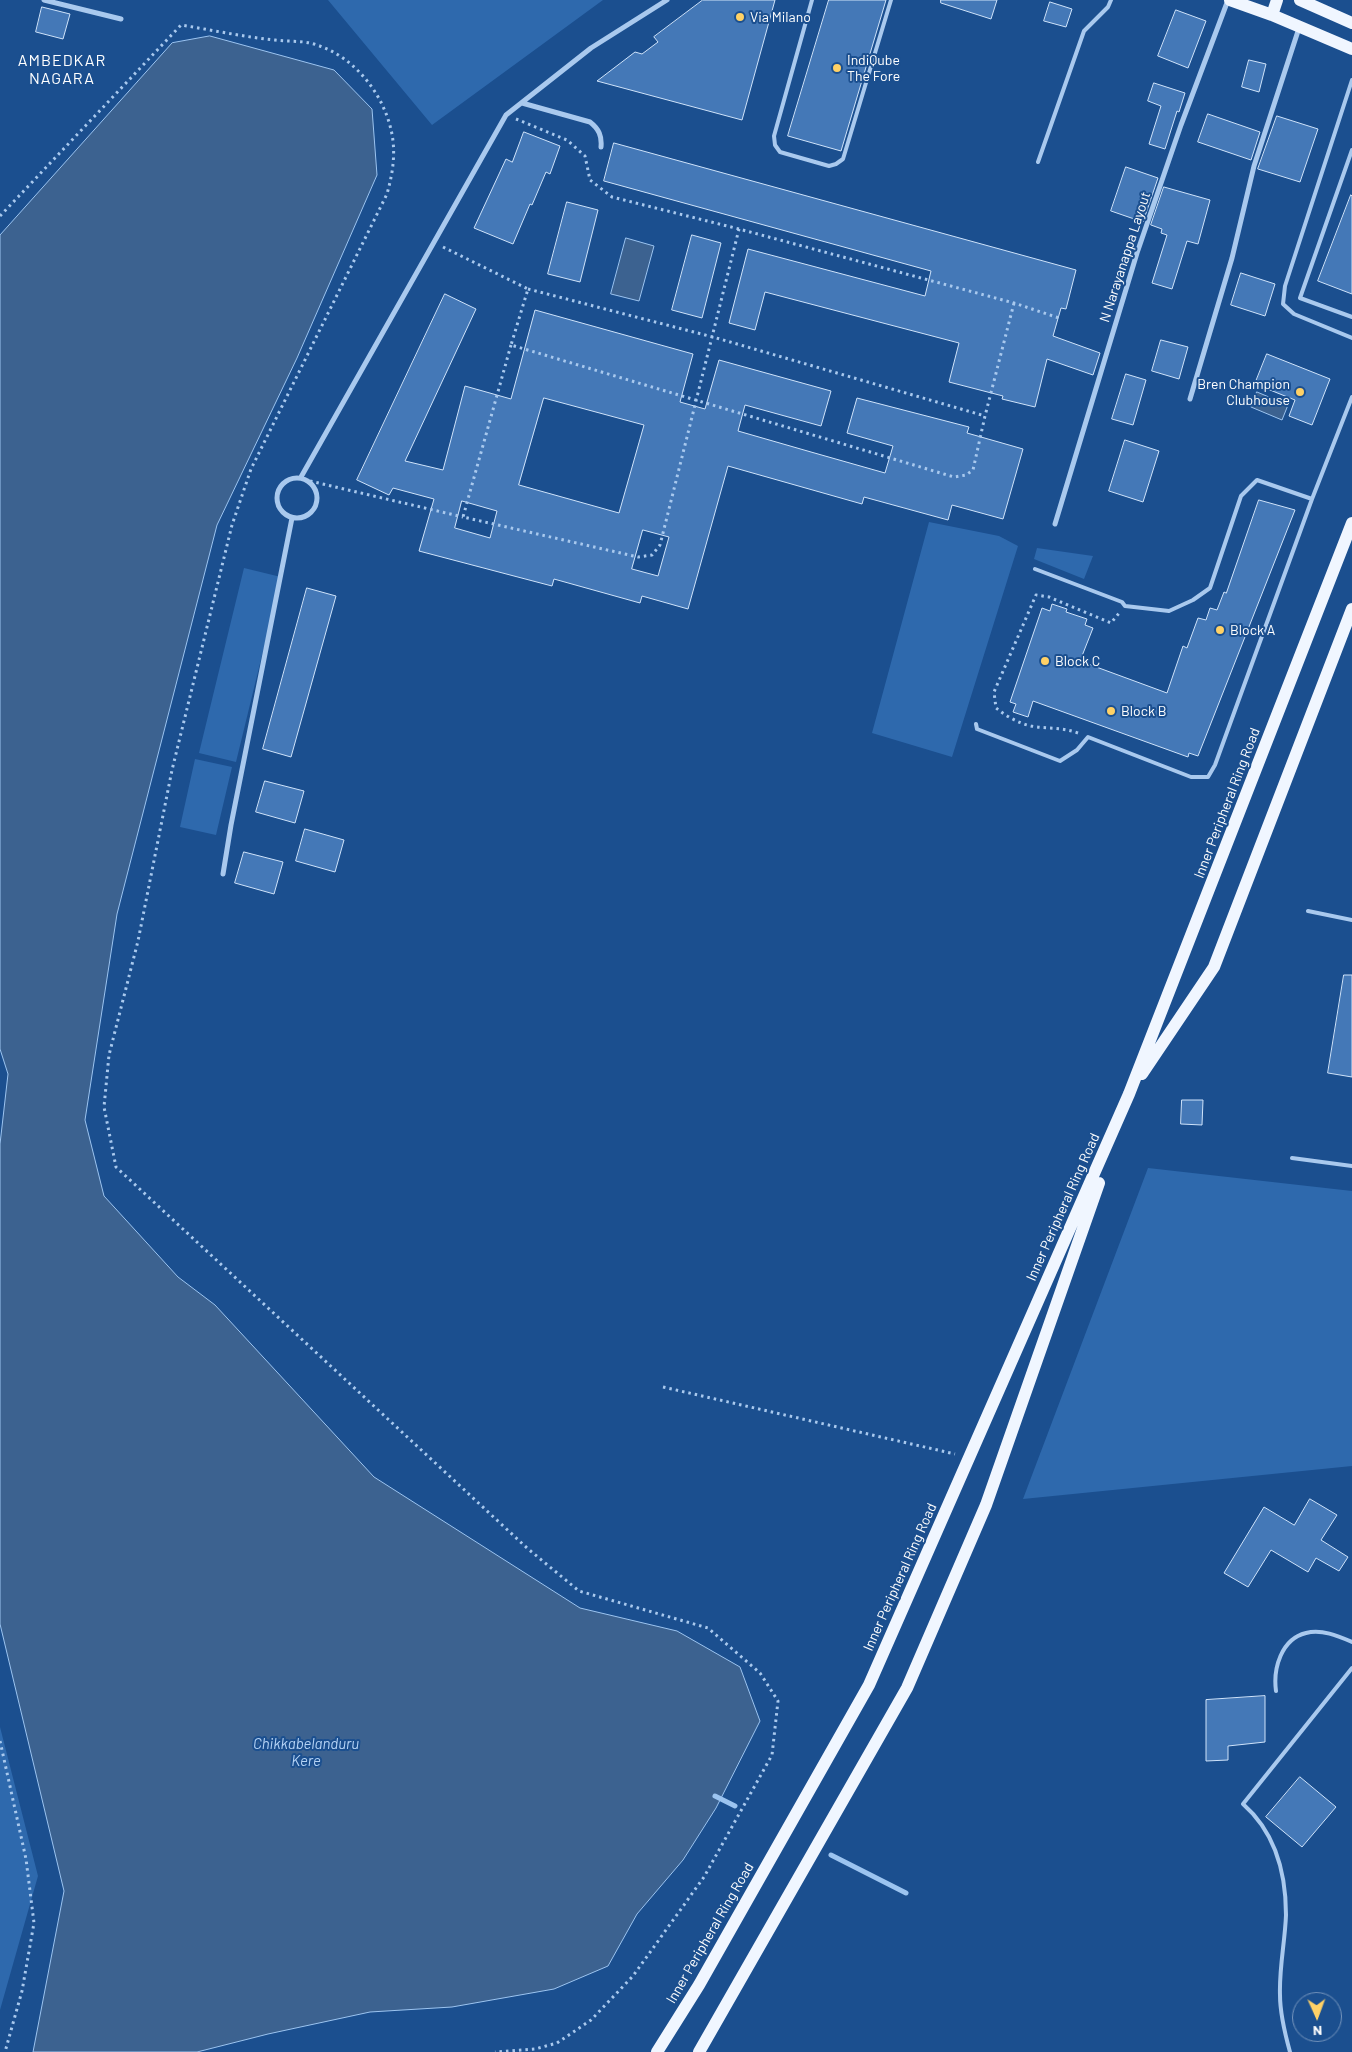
<!DOCTYPE html>
<html>
<head>
<meta charset="utf-8">
<style>
	body { margin:0 }
	#map { position:relative; width:1352px; height:2052px; overflow:hidden; background:#1b4f8f; font-family:Barlow,sans-serif }
	canvas { display:block }
	.north { position:absolute; left:1292px; top:1992px; width:50px; height:50px; box-sizing:border-box; background:#1b4f8f; border:1px solid #7695bc; border-radius:50%; rotate:178deg; font-size:14px; font-weight:700; line-height:20px; text-align:center; color:#fff }
	.north::after { content:''; display:block; margin:auto; width:18px; height:22px; background:#ffd166; clip-path:polygon(50% 0,100% 100%,50% 72%,0 100%) }
</style>
</head>
<body>
<div id="map">
<canvas width="1352" height="2052"></canvas>
<div class="north">N</div>
</div>
<script>
const context = document.querySelector('canvas').getContext('2d');
context.lineJoin = 'round';
function fill(path, color) { context.fillStyle = color; context.fill(path, 'evenodd'); }
function strokePath(path, color, width, dash) { context.strokeStyle = color; context.lineWidth = width; context.lineCap = dash ? 'butt' : 'round'; context.setLineDash(dash || []); context.stroke(path); }
function write(font, color, halo, rows, align = 'center') {
  context.font = font + ' Barlow,sans-serif'; context.lineWidth = 4; context.setLineDash([]); context.textBaseline = 'middle'; context.strokeStyle = halo; context.fillStyle = color; for (const [text, x, y, turn = 0] of rows) {
    context.save(); context.translate(x, y); context.rotate((+turn || 0) * Math.PI / 180); context.textAlign = isNaN(turn) ? turn : align; if (halo) context.strokeText(text, 0, 0); context.fillText(text, 0, 0); context.restore();
  }
}
fill(new Path2D(`
	M328 0H603L432 125Z
	M929 522 999 536 1018 546 952 757 872 733Z
	M1037 548 1093 556 1084 579 1034 559Z
	M244 568 281 577 236 762 199 753Z
	M195 759 232 767 216 835 180 827Z
	M1148 1168 1352 1191V1466L1023 1499Z
	M0 1727 38 1876 0 2010Z`), '#2e69ad');
const water = new Path2D(`
	M210 36 334 70 372 109 377 175 297 358 217 525 117 914 85 1120 104 1196 178 1277 215 1305 374 1477 580 1608 677 1631 740 1667 760 1721 716 1808 683 1860 637 1914 608 1966 554 1989 452 2007 370 2012 268 2034 197 2052H33L64 1891 0 1624V1144L8 1074 0 1049V235L172 43Z
	M626 238 654 246 639 301 611 294Z
	M1257 392 1288 405 1282 420 1251 407Z`);
fill(water, '#3c6290');
strokePath(water, '#9cc4f0', 1);
strokePath(new Path2D(`
	M715 1796 735 1806
	M831 1855 906 1893`), '#9cc4f0', 5);
const building = new Path2D(`
	M703 0H775L742 120 597 81 635 52 642 54 658 42 654 37Z
	M829 0H886L841 151 788 136Z
	M941 0H997L991 19 941 3Z
	M1050 2 1072 9 1066 27 1044 21Z
	M42 7 70 14 63 39 36 32Z
	M1176 10 1206 21 1188 68 1158 56Z
	M1249 60 1266 64 1259 92 1242 87Z
	M1154 83 1185 93 1179 112 1177 111 1165 149 1149 144 1161 106 1148 101Z
	M1208 114 1260 132 1251 160 1198 142Z
	M1277 116 1318 129 1300 182 1258 169Z
	M524 132 560 146 550 174 546 172 532 205 530 204 513 244 474 228 506 159 512 162Z
	M614 143 1076 270 1066 309 1061 308 1053 336 1100 353 1093 375 1047 359 1035 407 1002 399 1003 396 949 382 959 343 765 292 755 330 729 323 748 249 925 296 931 271 604 181Z
	M1126 167 1158 178 1143 222 1111 211Z
	M1164 187 1210 200 1198 244 1187 241 1172 289 1152 283 1167 235 1161 233 1162 229 1151 225Z
	M1351 195 1352 196V294L1318 281Z
	M567 202 598 210 580 282 548 274Z
	M692 235 721 243 702 318 672 310Z
	M1241 273 1275 284 1265 316 1231 305Z
	M445 294 476 309 405 461 443 470 465 386 511 399 535 310 693 354 680 402 705 409 719 360 831 391 821 426 745 405 738 431 811 452 885 473 893 446 847 433 857 398 969 427 967 433 1023 449 1003 519 952 505 948 520 864 497 862 504 728 466 688 609 642 596 640 603 554 579 552 586 419 551 434 499 393 488 389 495 357 480ZM544 398 644 425 619 513 519 485ZM462 501 497 511 490 538 455 528ZM643 530 669 537 658 576 632 569Z
	M1161 340 1188 347 1179 379 1152 371Z
	M1267 354 1330 379 1312 425 1289 416 1295 400 1255 384Z
	M1126 374 1146 380 1133 425 1112 419Z
	M1125 440 1159 451 1143 502 1109 491Z
	M1259 500 1295 510 1198 756 1189 753 1188 757 1033 701 1028 717 1013 712 1016 704 1010 702 1042 608 1050 611 1052 604 1067 609 1066 612 1087 619 1085 625 1093 628 1080 661 1167 693 1183 646 1187 648 1198 618 1206 620 1210 608 1217 610 1224 592 1226 593Z
	M307 588 336 596 291 757 263 749Z
	M265 781 304 791 295 823 256 812Z
	M305 829 344 840 335 872 296 861Z
	M244 852 283 862 274 894 235 883Z
	M1344 975H1352V1077L1328 1073Z
	M1182 1100H1203L1202 1125 1181 1124Z
	M1310 1499 1337 1515 1321 1540 1348 1557 1339 1571 1316 1558 1308 1572 1271 1550 1248 1587 1224 1573 1264 1507 1294 1525Z
	M1265 1696V1742L1228 1746V1760L1206 1761V1700Z
	M1300 1777 1336 1807 1302 1847 1266 1817Z`);
fill(building, '#4478b7');
strokePath(building, '#cfe3fa', 1);
strokePath(new Path2D(`
	M516 119 567 140 585 156 590 180 612 197 739 229 1014 303 1062 319
	M0 216 181 25C212 30 244 37 275 40 289 42 303 40 317 45 357 58 388 99 393 141 395 159 392 176 387 194L251 469 232 525 172 770 138 941 109 1055 104 1107 116 1167 527 1548 579 1591 708 1628 760 1673 778 1701 772 1755 704 1877 633 1976 591 2020 557 2043 535 2049 495 2052
	M443 247 528 289 511 345 954 477 966 475 973 470 985 416 1014 303
	M528 289 713 337 985 416
	M511 345 463 517 638 557 652 555 660 545 739 229
	M310 481 463 517
	M1078 733C1062 727 1047 729 1031 726 1018 723 1006 716 996 708L994 692 1036 595 1049 597 1111 623 1120 612
	M663 1387 955 1454
	M0 1741 26 1859 34 1923 22 1991 5 2052`), '#a9c9ee', 3, [2.5, 4]);
strokePath(new Path2D(`
	M812 0 774 136 775 145 780 152 829 166 836 164 843 159 891 0
	M1352 80 1285 286 1283 304 1294 314 1352 338
	M1352 150 1300 298 1352 317
	M1038 162 1084 31 1108 7 1111 0
	M1312 499 1352 397
	M976 724 977 729 1060 761 1077 750 1088 737 1191 777H1208L1215 765 1312 499 1257 480 1241 496 1210 588 1193 600 1169 611 1125 606 1122 602 1035 569
	M1308 911 1352 920
	M1292 1158 1352 1166
	M1276 1691C1273 1669 1281 1639 1306 1633 1322 1629 1338 1636 1352 1642
	M1290 2052C1285 2034 1280 2014 1280 1995 1279 1968 1285 1942 1286 1915 1286 1873 1275 1832 1243 1804L1352 1668`), '#a9c9ee', 4);
strokePath(new Path2D(`
	M44 0 121 19
	M522 103 590 122C599 129 602 136 601 147
	M1190 399 1232 258 1254 166 1299 28
	M301 477 506 115 591 48 667 0
	M277 498a20 20 0 1 1 40 0a20 20 0 1 1-40 0Z
	M1055 524 1137 253 1181 125 1228 0
	M223 874 231 825 292 518`), '#a9c9ee', 5);
strokePath(new Path2D(`
	M1230 0 1272 15 1352 49
	M1300 0 1352 23
	M1272 15 1277 0
	M1142 1074 1214 967 1352 609
	M657 2052 699 1985 869 1685 1129 1094 1352 523
	M699 2052 907 1688 986 1505 1099 1183`), '#f0f6ff', 12);
for (const [x, y, r, color] of [
	[740,17,5,"#ffd166"],
	[837,68,5,"#ffd166"],
	[1300,392,5,"#ffd166"],
	[1220,630,5,"#ffd166"],
	[1045,661,5,"#ffd166"],
	[1111,711,5,"#ffd166"]
]) { const dot = new Path2D(); dot.arc(x, y, r, 0, 2 * Math.PI); context.fillStyle = color; context.fill(dot); strokePath(dot, '#1b4f8f', 2); }
write('14px', '#fff', '#1b4f8f', [
	["Via Milano",750,17],
	["IndiQube",847,60],
	["The Fore",847,76],
	["Bren Champion",1290,384,"right"],
	["Clubhouse",1290,400,"right"],
	["Block A",1230,630],
	["Block C",1055,661],
	["Block B",1121,711]
], 'left');
write('14px', '#fff', '#1b4f8f', [
	["N Narayanappa Layout",1125,257,-72],
	["Inner Peripheral Ring Road",1227,803,-69],
	["Inner Peripheral Ring Road",1063,1207,-66],
	["Inner Peripheral Ring Road",900,1577,-66],
	["Inner Peripheral Ring Road",710,1933,-60]
]);
write('italic 15px', '#b5d3f5', '#1b4f8f', [
	["Chikkabelanduru",306,1744],
	["Kere",306,1761]
]);
context.letterSpacing = '1px';
write('16px', '#fff', '#1b4f8f', [
	["AMBEDKAR",62,61],
	["NAGARA",62,79]
]);
context.letterSpacing = '0px';
</script>
</body>
</html>
